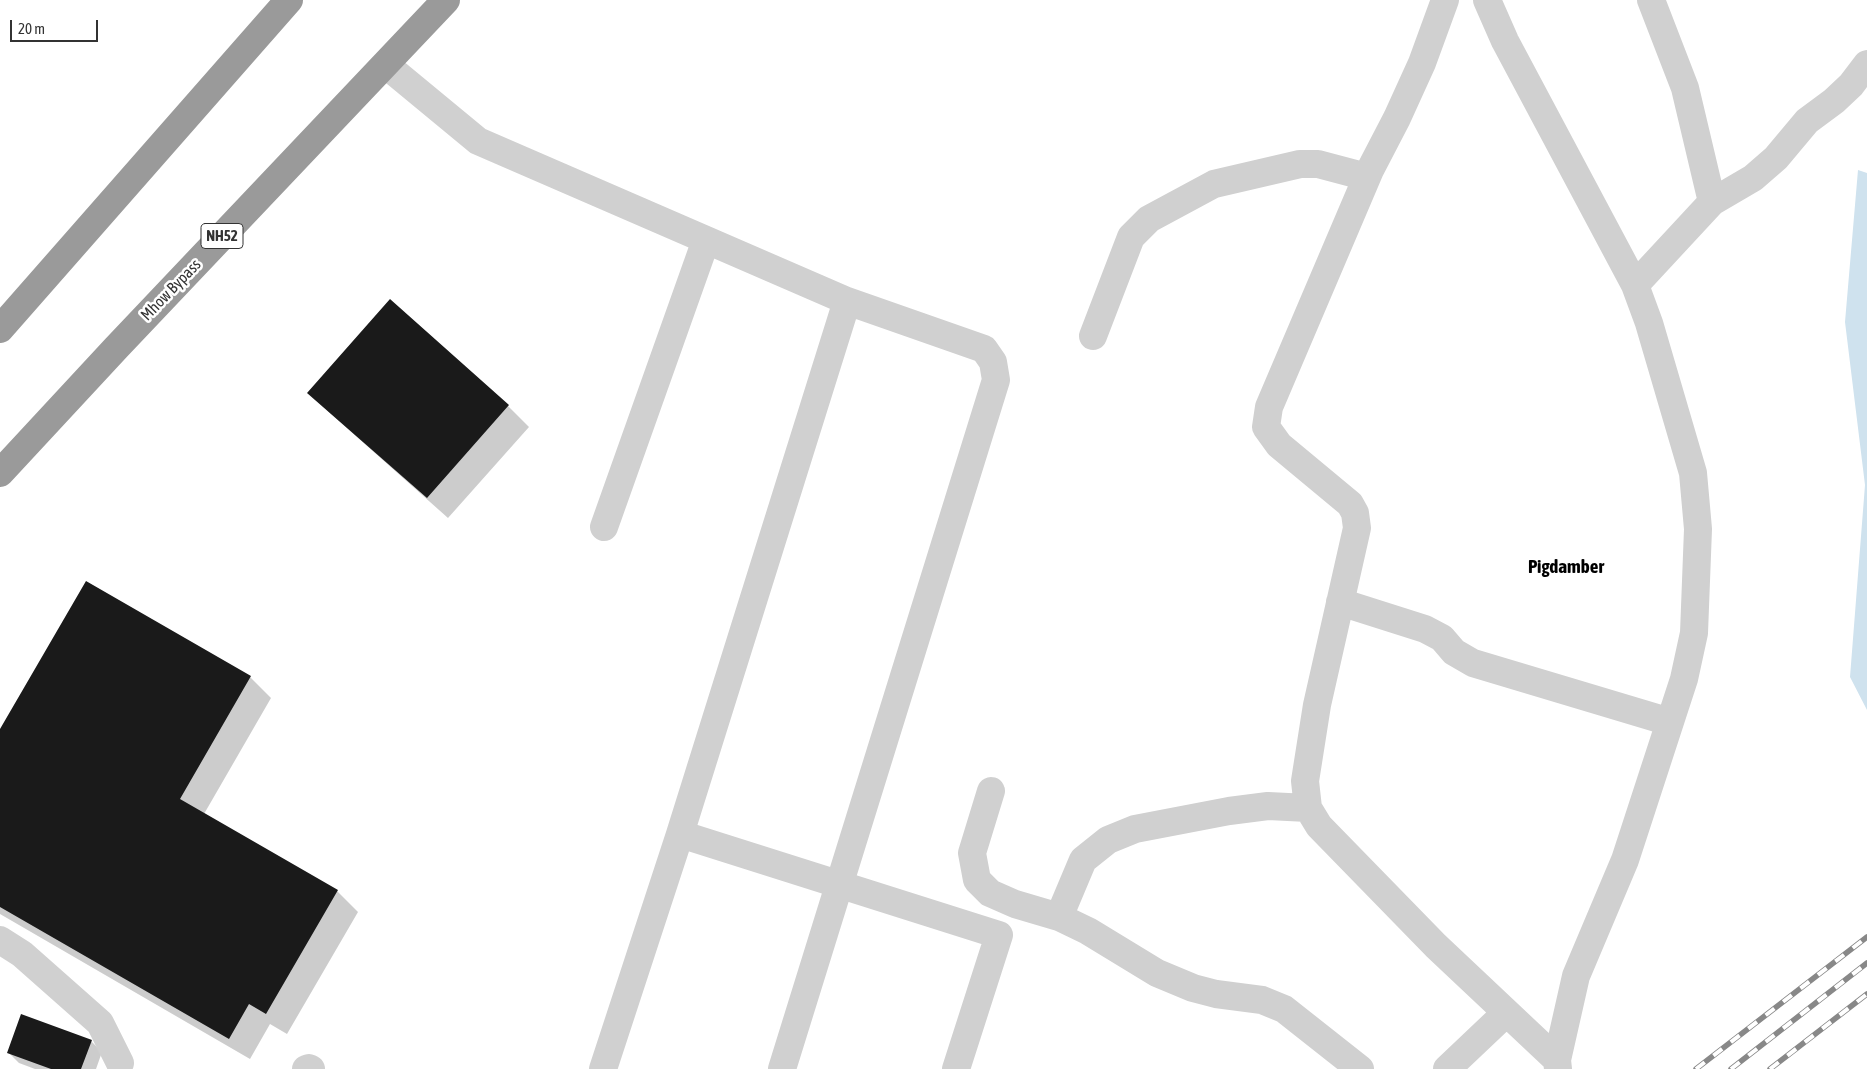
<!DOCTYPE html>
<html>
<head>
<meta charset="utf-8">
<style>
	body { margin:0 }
	#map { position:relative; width:1867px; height:1069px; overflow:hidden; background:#fff; font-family:"Asap Condensed",sans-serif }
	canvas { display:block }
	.scale { position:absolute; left:10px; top:20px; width:88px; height:22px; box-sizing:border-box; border:2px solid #333; border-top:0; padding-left:6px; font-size:15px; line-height:18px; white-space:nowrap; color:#333; -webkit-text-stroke:4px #fff; paint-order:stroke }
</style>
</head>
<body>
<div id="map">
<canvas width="1867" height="1069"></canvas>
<div class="scale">20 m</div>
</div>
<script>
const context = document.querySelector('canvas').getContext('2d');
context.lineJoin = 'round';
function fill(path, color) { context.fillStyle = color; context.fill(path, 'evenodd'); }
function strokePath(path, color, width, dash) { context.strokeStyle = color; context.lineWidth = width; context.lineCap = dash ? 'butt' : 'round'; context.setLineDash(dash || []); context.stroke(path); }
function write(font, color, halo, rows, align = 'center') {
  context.font = font + ' "Asap Condensed",sans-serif'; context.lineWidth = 5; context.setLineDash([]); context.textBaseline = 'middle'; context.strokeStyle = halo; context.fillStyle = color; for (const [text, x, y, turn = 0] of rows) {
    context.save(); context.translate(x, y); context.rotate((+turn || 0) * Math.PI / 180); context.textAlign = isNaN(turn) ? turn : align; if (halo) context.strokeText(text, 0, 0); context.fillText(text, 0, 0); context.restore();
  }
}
fill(new Path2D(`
	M1858 170 1867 173V710L1850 677 1865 485 1845 322Z`), '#cfe2ee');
fill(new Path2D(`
	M390 301 508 406 529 427 448 518 330 413 309 392Z
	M87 582 250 677 271 698 204 814 337 891 358 912 287 1034 270 1024 250 1059 0 914V732Z
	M91 1041 102 1052 96 1069H35L19 1063 8 1052Z`), '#0003');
fill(new Path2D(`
	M390 299 509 405 427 498 307 393Z
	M86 581 251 676 180 799 338 890 266 1014 249 1004 229 1039 0 907V729Z
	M21 1014 92 1040 81 1069H51L7 1053Z`), '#1a1a1a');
strokePath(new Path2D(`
	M1445 0 1422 63 1397 118 1370 170 1269 407 1266 427 1279 445 1350 504 1355 513 1357 528 1317 705 1305 781 1308 808 1319 826 1436 946 1557 1060
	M1487 0 1505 41 1635 285 1649 323 1693 473 1698 529 1694 633 1684 679 1625 860 1576 976 1557 1060 1558 1069
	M1651 0 1685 88 1712 202
	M386 65 478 141 847 301 984 349 993 362 996 380 782 1069
	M1635 285 1712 202 1753 178 1776 158 1807 121 1834 101 1851 85 1867 64
	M1093 336 1131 237 1149 219 1214 184 1300 164H1318L1367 177
	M604 527 706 240
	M1340 602 1425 629 1442 638 1454 652 1473 663 1670 722
	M991 791 972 853 977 880 990 893 1015 904 1059 917 1088 931 1157 973 1193 988 1216 994 1262 1000 1284 1009 1360 1069
	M680 834 999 935 956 1069
	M1059 917 1083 860 1108 840 1135 829 1229 811 1268 806 1308 808
	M0 940 22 954 100 1023 120 1063
	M306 1069 309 1068 311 1069
	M603 1069 680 834 847 301
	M1447 1069 1506 1013`), '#d0d0d0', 28);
strokePath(new Path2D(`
	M0 329 289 0
	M0 473 116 348 446 0`), '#9a9a9a', 28);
const rail = new Path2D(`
	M1696 1069 1867 937
	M1731 1069 1867 963
	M1770 1069 1867 994`);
strokePath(rail, '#888', 5.5);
strokePath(rail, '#fff', 4, [11]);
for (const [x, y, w] of [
	[222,236,42]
]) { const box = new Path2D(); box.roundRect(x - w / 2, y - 12.5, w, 25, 4); context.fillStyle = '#fff'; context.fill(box); strokePath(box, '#333', 1); }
write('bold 15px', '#333', null, [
	["NH52",222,236]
]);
write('16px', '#333', '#fff', [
	["Mhow Bypass",171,290,-46]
]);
write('bold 19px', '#000', '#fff', [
	["Pigdamber",1566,567]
]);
</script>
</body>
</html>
